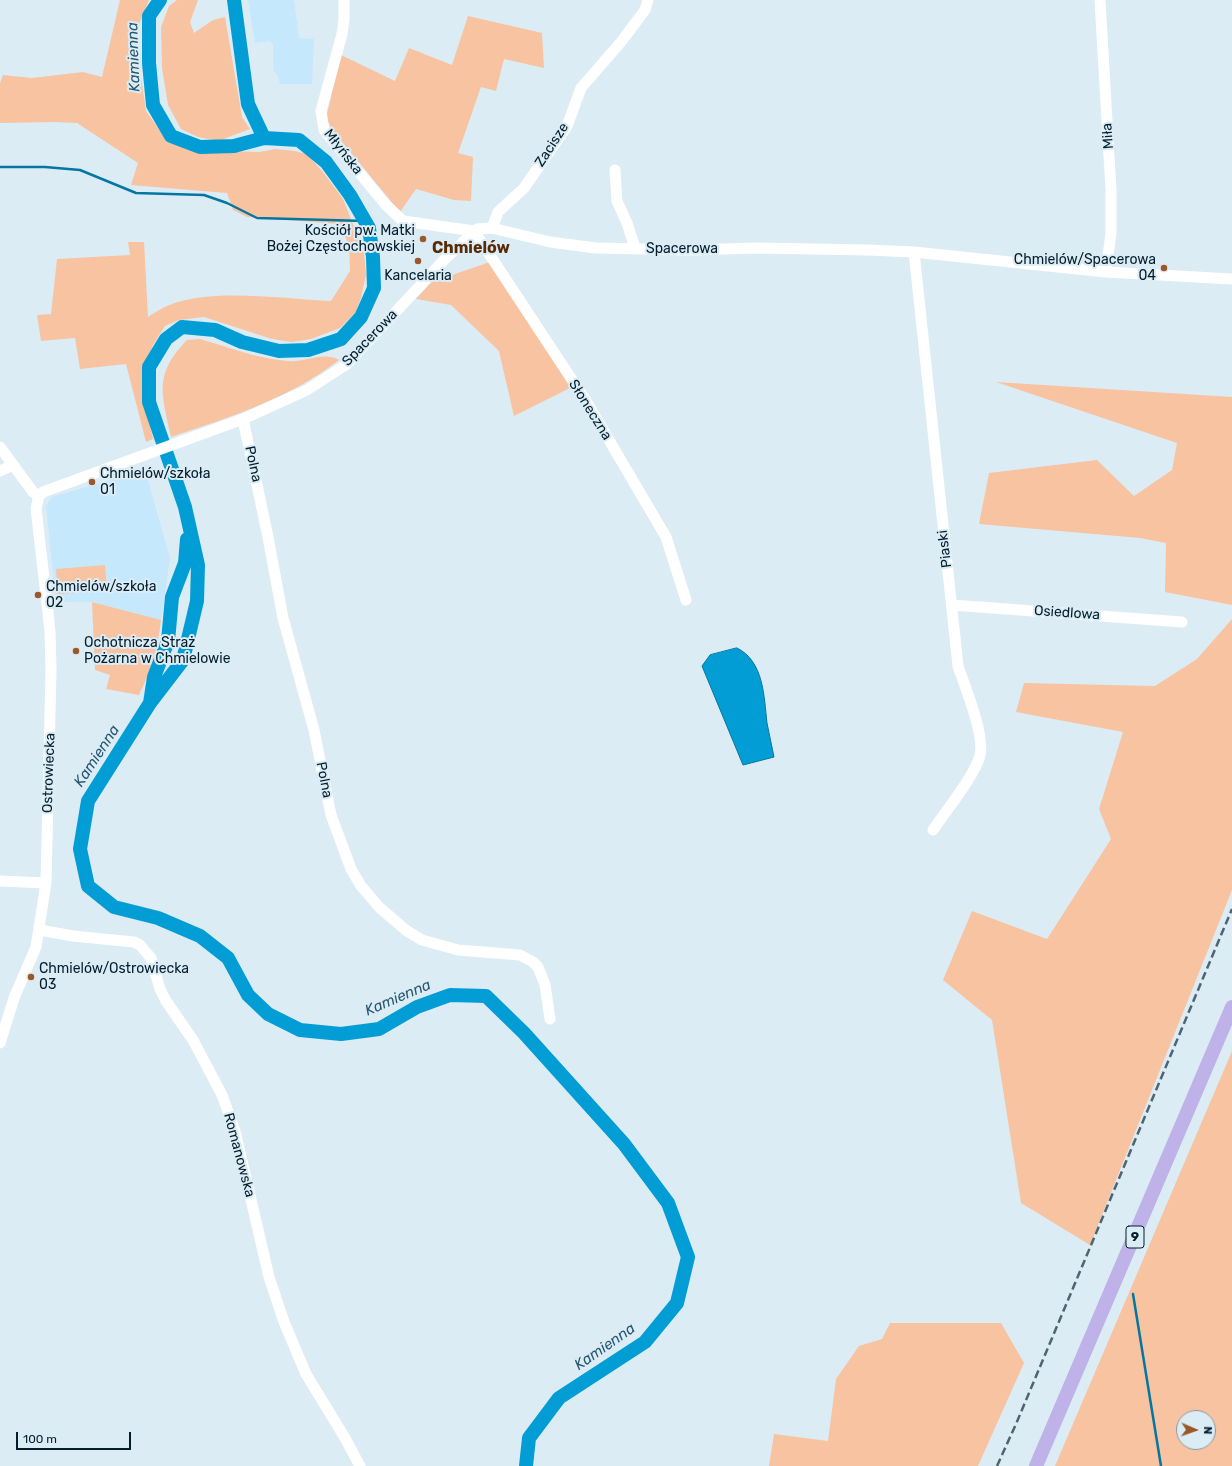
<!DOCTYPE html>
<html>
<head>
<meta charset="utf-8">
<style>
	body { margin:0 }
	#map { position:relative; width:1232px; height:1466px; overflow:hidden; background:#dcecf5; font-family:Rubik,sans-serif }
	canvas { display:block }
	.north { position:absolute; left:1176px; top:1410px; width:40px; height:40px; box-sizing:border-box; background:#dcecf5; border:1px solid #859aa5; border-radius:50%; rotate:92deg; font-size:11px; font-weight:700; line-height:16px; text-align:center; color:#031f2c }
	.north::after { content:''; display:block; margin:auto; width:14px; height:18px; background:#9b5828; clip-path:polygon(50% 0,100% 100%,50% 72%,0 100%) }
	.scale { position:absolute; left:16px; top:1432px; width:115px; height:18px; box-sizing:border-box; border:2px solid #031f2c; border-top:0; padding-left:5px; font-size:12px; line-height:14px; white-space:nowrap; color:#031f2c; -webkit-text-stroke:3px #dcecf5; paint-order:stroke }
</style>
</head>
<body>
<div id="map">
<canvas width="1232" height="1466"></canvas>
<div class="north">N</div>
<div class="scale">100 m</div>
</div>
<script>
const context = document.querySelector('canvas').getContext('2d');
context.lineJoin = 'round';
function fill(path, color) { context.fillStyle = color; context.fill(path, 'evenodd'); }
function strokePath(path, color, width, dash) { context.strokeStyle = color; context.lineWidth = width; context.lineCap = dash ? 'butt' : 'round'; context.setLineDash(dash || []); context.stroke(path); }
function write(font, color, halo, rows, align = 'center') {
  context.font = font + ' Rubik,sans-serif'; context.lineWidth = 4; context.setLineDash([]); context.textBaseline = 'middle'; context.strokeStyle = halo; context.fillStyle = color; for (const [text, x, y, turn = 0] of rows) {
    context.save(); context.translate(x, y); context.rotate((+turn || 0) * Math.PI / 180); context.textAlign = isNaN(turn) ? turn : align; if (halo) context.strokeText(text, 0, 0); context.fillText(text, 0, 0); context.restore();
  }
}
fill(new Path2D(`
	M248 0H294L299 38 314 39 312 84H280L278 76 273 70V45L270 41 255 43Z
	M145 470 170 558 161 620 92 602H56L46 506 52 497Z`), '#c5e8fd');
fill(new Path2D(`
	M120 0H149L138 27V57L146 111 168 142 190 150 259 152 275 149 294 151 307 154 323 172 343 199 364 252 366 275 361 298 355 313 340 328 311 339 292 342 272 339 204 317 179 320 165 326 153 345 143 367 142 392 153 439 146 442 126 364 80 369 75 338 41 341 37 315 51 314 57 259 130 255 128 242H144L148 317C154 313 160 309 167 306 209 287 284 299 331 301L350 271 349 246 340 224 247 217 233 210 227 193 131 185 138 163 77 123 55 122 0 123V83L3 75 32 78 83 72 102 77Z
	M177 0H198L190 22 194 33 213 20 225 17 242 117 250 129 218 141 198 137 181 129 168 105 162 68 161 27 169 6Z
	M468 16 542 33 544 68 504 59 496 91 481 87 458 153 473 157 471 201 454 200 416 189 400 212 333 131 326 118 341 55 395 81 409 48 452 65Z
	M490 262 572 387 514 416 499 351 451 305 416 299 438 275H452Z
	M200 339C229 347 257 359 288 361 305 363 323 351 339 360 289 399 230 417 171 437 162 394 153 375 187 340Z
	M996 382 1232 397V605L1165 592 1166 543 1140 538 979 524 989 473 1097 460 1134 496 1172 470 1177 443Z
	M105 565 107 590 58 594 56 569Z
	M92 602 161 620C158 647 151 671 139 695L106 689 110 675 95 670Z
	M1232 619V890L1090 1245 1021 1203 992 1020 943 980 972 911 1047 939 1111 839 1099 809 1123 732 1016 712 1024 683 1155 686 1197 659Z
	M1232 1051V1466H1055ZM1184 1418H1208V1442H1184Z
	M890 1323H1001L1024 1363 978 1466H769L774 1434 828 1441 836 1379 859 1346 882 1339Z`), '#f8c3a1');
const water = new Path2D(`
	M737 648C764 661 764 697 767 723 769 734 772 746 774 757L743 765 702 666 710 655Z`);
fill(water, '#039dd5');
strokePath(water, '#0377a2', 1);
strokePath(new Path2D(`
	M0 167H45L80 170 136 193 204 195 227 203 257 218 365 221
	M1133 1294 1161 1466`), '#0377a2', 2.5);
strokePath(new Path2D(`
	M160 0 149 16V63L153 105 171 136 200 147 234 146 264 138
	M234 0 248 104 264 138 299 140 326 162 350 195 369 228 373 257 374 288 361 317 341 339 308 350 279 351 242 342 215 330 182 327 166 339 149 367V402L185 507 198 565 197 601 183 660 150 703 88 801 80 849 88 886 114 907 158 918 200 936 228 958 248 995 268 1014 300 1030 341 1034 379 1029 417 1007 450 995 486 996 524 1033 624 1144 668 1203 688 1257 677 1303 645 1342 559 1398 529 1438 526 1466
	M150 703 154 677 168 641 172 597 185 563 187 539`), '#039dd5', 14);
strokePath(new Path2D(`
	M344 0V20L342 34 321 111 324 130 386 205 403 221 474 231 478 237 586 401 666 537 686 600
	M1100 0 1111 190V233L1106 272
	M615 170 617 201 627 223 635 248
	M492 228 498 212 524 188 567 126 581 88 621 42 645 10 648 0
	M914 252 958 666C965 687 985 735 980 755 976 774 945 812 933 830
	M243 419 268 537 283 618 314 730 331 815 351 869 361 886 380 908 407 931 422 940 458 950 520 955 533 962 538 967 545 985 550 1019
	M0 447 33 492 39 496
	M0 471 13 465
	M952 605 1182 622
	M0 881 46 883
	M40 930 73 936 134 942 140 945 151 958 160 989 166 1001 193 1040 222 1095 235 1131 269 1277 284 1322 306 1374 345 1438 360 1466
	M0 1043 14 998 36 947 46 883 51 670 50 631 36 508 39 496 43 492 243 419 307 390 347 364 444 260 477 229 492 228 550 242 596 248 692 250 756 248 868 250 914 252 1106 272 1232 279`), '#fff', 11);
strokePath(new Path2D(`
	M1036 1466 1232 1007`), '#bfb2e9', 14);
strokePath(new Path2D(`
	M997 1466 1016 1424 1232 909`), '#4d6571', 2.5, [8, 4]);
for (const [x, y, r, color] of [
	[423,239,4,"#9b5828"],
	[418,261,4,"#9b5828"],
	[1164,268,4,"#9b5828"],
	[92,482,4,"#9b5828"],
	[38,595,4,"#9b5828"],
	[76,651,4,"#9b5828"],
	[31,977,4,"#9b5828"]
]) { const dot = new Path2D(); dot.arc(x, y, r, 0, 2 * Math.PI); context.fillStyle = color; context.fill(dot); strokePath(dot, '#dcecf5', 1.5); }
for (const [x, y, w] of [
	[1135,1237,18]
]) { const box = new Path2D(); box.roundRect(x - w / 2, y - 11, w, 22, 3); context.fillStyle = '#dcecf5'; context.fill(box); strokePath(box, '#031f2c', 1); }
write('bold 13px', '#031f2c', null, [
	["9",1135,1237]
]);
write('14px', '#031f2c', '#dcecf5', [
	["Miła",1108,136,-94],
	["Zacisze",552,145,-57],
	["Młyńska",343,152,52],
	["Spacerowa",682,249],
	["Spacerowa",370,338,-46],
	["Słoneczna",590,410,58],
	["Polna",253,464,78],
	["Piaski",945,549,-97],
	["Osiedlowa",1067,613,4],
	["Ostrowiecka",49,773,-88],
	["Polna",324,780,79],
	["Romanowska",239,1155,75]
]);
write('14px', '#031f2c', '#dcecf5', [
	["Kościół pw. Matki",415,231,"right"],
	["Bożej Częstochowskiej",415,247,"right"],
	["Chmielów/Spacerowa",1156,260,"right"],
	["04",1156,276,"right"],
	["Kancelaria",418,276,"center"],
	["Chmielów/szkoła",100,474],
	["01",100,490],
	["Chmielów/szkoła",46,587],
	["02",46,603],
	["Ochotnicza Straż",84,643],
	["Pożarna w Chmielowie",84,659],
	["Chmielów/Ostrowiecka",39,969],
	["03",39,985]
], 'left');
write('italic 15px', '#285871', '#dcecf5', [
	["Kamienna",134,57,-92],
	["Kamienna",97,756,-57],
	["Kamienna",398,998,-23],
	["Kamienna",605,1347,-35]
]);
write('bold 16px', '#582b07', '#dcecf5', [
	["Chmielów",471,248]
]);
</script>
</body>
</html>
